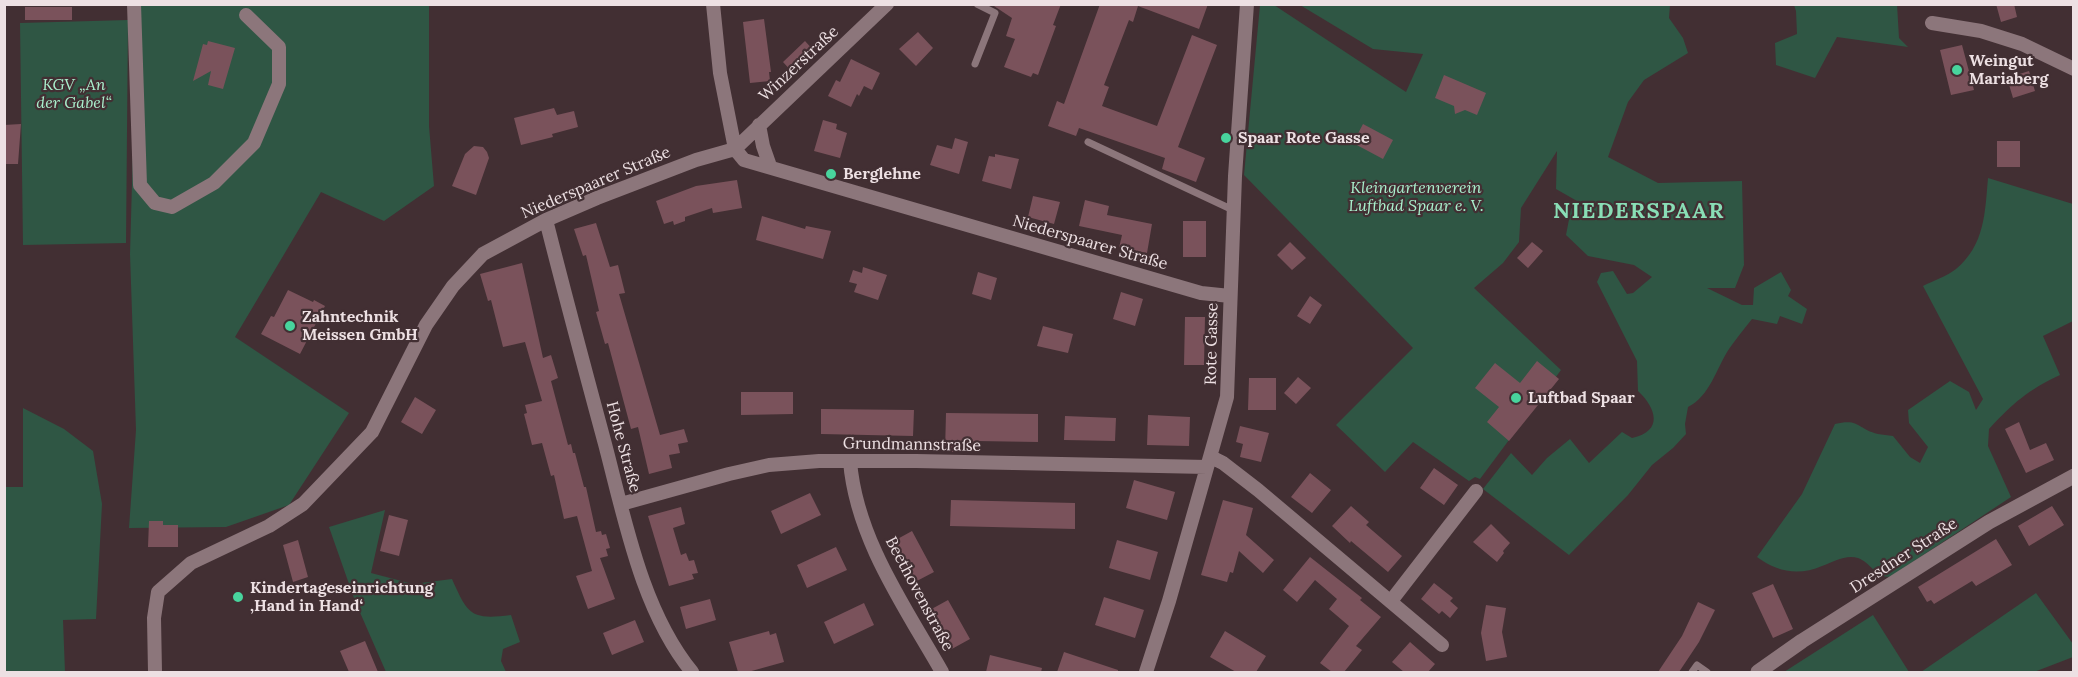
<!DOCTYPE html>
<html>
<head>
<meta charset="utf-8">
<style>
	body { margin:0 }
	#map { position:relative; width:2078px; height:677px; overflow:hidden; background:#422f33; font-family:Lora,serif }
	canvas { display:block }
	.frame { position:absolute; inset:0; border:6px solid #ede0e3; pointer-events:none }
</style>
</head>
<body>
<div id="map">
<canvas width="2078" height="677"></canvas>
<div class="frame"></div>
</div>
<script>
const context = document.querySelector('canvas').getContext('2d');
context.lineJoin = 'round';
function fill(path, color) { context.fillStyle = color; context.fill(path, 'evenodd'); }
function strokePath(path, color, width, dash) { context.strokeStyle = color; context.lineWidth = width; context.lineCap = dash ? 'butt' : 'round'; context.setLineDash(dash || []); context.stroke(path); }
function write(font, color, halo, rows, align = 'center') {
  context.font = font + ' Lora,serif'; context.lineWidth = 4.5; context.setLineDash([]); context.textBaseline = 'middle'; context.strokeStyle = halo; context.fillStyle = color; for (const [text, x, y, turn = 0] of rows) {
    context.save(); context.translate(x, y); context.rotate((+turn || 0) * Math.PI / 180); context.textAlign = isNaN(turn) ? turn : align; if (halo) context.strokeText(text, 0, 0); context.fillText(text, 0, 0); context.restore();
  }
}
fill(new Path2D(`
	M1897 4 1899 38 1908 47 1837 37 1815 78 1776 65 1775 43 1797 34 1796 11 1794 5Z
	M137 5H429V126L434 186 384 221 321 192 235 337 349 413 289 505 226 527 129 528 136 430 130 254Z
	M1260 5H1274L1406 92 1423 54 1373 49 1300 5H1670L1669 18 1683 38 1688 53 1644 80 1628 102 1608 157 1658 183 1742 181 1744 265 1735 288H1707L1742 305H1753L1754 288 1781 272 1791 290 1788 296 1807 309 1802 324 1780 316 1777 324 1752 319C1744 329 1736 339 1729 349 1716 369 1710 396 1688 407L1685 424 1686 434 1673 448 1652 465 1628 495 1569 555 1483 489 1511 453 1532 475 1547 458 1570 439 1589 463 1622 432 1632 438C1664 431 1656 408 1638 391L1637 361 1597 282 1601 273 1613 271 1627 294 1633 293 1652 277 1634 265 1588 256 1566 235 1571 209 1577 201 1556 189 1557 151 1521 208 1519 242 1503 263 1474 288 1561 370 1480 479 1475 477 1469 481 1413 442 1385 472 1336 425 1413 348 1244 175Z
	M128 20 126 243 23 245 20 23Z
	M1988 178 2073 204V321L2043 336 2060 375C2028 390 2013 403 1989 429L1988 446 2011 497 1890 577C1875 577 1871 563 1858 558 1846 554 1833 562 1822 566 1799 576 1777 572 1757 557L1802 494 1835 424C1860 418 1857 429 1878 434 1882 435 1888 435 1893 436L1910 457 1920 463 1928 447 1909 423 1908 410 1950 381 1969 392 1976 410 1983 399 1923 286C1933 281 1947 276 1956 269 1985 245 1985 212 1988 178Z
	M23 408 64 429 93 451 102 504 96 619 63 620 65 672H5V487H23Z
	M385 510 371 573 413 584 452 579C468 615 471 620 511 615L520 642 503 649 501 661 506 672H386L355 601 329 527Z
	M2036 593 2073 644V657L2034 672H1921Z
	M1873 615 1909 672H1784Z`), '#2f5644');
fill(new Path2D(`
	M991 4H1061L1053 25 1056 26 1038 75 1033 73 1031 77 1004 67 1015 39 1006 36 1012 18Z
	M1100 4H1208L1199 29 1138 6 1133 22 1129 20 1104 85 1109 87 1102 106 1157 126 1192 35 1217 45 1178 147 1205 158 1196 182 1162 169 1165 158 1079 128 1076 136 1048 126 1057 101 1064 104Z
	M1996 4H2014L2017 17 2001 22Z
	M25 7H72V20H25Z
	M764 19 771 72H769L770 81 750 83 743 22Z
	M918 32 933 48 916 66 899 49Z
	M208 41 235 48 223 89 208 85 211 71 193 81 203 44 207 45Z
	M805 41 815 52 793 73 783 62Z
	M1962 45 1974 90 1951 95 1940 50Z
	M851 59 880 73 872 90 864 86 859 96 857 94 851 107 828 96 836 80 840 82Z
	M2029 71 2035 91 2013 98 2007 78Z
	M1444 75 1486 93 1477 115 1465 110 1455 114 1454 106 1435 98Z
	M554 108 557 115 574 111 578 127 552 134 553 137 521 145 514 118Z
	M823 120 837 124 836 129 847 133 840 158 814 151Z
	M21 124 18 164H5L4 125Z
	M1363 124 1393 140 1383 159 1353 143Z
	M955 138 968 142 959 174 930 165 937 145 952 149Z
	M1997 141H2020V167H1997Z
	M474 146 483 147 487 152 489 158 476 195 452 186 465 154Z
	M995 154 1019 159 1011 189 982 181 989 156 995 157Z
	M737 180 742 208 713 213 712 208 685 217V221L674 225 673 221 664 224 656 201 696 186Z
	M1033 196 1060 202 1054 224 1028 217Z
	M1085 200 1109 206 1107 215 1152 224 1147 253 1119 248 1122 235 1079 226Z
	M762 216 805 229 806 226 831 231 823 259 756 240Z
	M1183 221H1206V257H1183Z
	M596 223 610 267 618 265 625 293 619 294 660 435 684 429 688 442 678 444 680 453 669 455 672 468 649 474 638 427 631 429 608 343 605 344 596 312 599 311 586 255 583 256 574 229Z
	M1290 242 1306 258 1292 270 1277 255Z
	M1532 242 1543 251 1528 268 1517 258Z
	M522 263 543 358 551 355 558 378 551 381 568 445 571 444 573 453H575L584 487H586L596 532 601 531 602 535 606 534 610 548 606 549 608 556 600 558 615 599 588 609 576 576 592 571 577 516 564 519 554 475 551 476 542 443 532 445 524 414 527 413 525 405 542 401 525 342 503 347 491 300 488 301 480 274Z
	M863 267 887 275 878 300 854 292 857 284 849 282 853 270 862 273Z
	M978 272 997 278 991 300 972 294Z
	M288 290 313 302 314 300 325 306 300 354 261 334 271 316 274 317Z
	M1121 292 1143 299 1135 326 1113 319Z
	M1310 296 1322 305 1310 324 1297 316Z
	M1185 317H1205L1204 365H1184Z
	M1043 326 1073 334 1068 353 1037 346Z
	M1537 361 1559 379 1509 441 1487 422 1499 407 1475 388 1495 363 1520 383Z
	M1298 377 1311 388 1296 404 1284 393Z
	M1249 378H1276V410H1248Z
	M741 392H793V414L741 415Z
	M415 397 436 410 422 434 401 422Z
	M821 409 914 410 913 436 821 434Z
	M946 413 1038 414V442L976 441V452H945Z
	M1148 415 1190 417 1189 446 1147 445Z
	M1065 416 1116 418 1115 441 1064 440Z
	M2019 422 2030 450 2046 443 2054 460 2026 473 2005 429Z
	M1240 426 1269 433 1261 462 1240 457 1243 444 1236 442Z
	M1434 468 1458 485 1444 505 1420 488Z
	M1310 473 1331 490 1312 513 1291 497Z
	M1134 480 1175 492 1167 520 1126 508Z
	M810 493 821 515 781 534 771 511Z
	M951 500 1075 503V529L950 526Z
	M1223 500 1253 508 1246 535 1274 560 1263 573 1239 551 1233 573 1230 572 1227 582 1201 575Z
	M1351 506 1369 522 1366 525 1402 556 1388 572 1351 541 1350 543 1332 526Z
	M2052 506 2064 525 2029 546 2018 526Z
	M681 507 685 524 673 528 681 555 686 553 689 561 694 560 698 573 692 574 694 579 669 586 648 516Z
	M389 515 408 520 399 556 380 551Z
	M149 521H163V525H178V547H148Z
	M1491 524 1510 543 1503 551 1504 553 1497 562 1473 542Z
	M912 531 934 572 913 583 892 542Z
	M1996 539 2012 565 1976 586 1972 581 1934 604 1931 600 1927 602 1918 587Z
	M298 540 308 577 293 582 283 545Z
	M1117 540 1158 552 1150 580 1109 568Z
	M836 547 847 570 807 588 797 565Z
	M1310 557 1362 598 1360 600 1381 617 1356 646 1362 650 1344 672H1332L1320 663 1349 626 1329 609 1337 599 1315 580 1297 602 1283 590Z
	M1434 583 1453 598 1450 601 1458 608 1450 618 1442 611 1439 614 1421 599Z
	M1773 584 1793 629 1773 638 1752 593Z
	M1104 597 1144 610 1135 638 1095 625Z
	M710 599 716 620 686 629 680 607Z
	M948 600 970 639 950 650 928 611Z
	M1698 602 1715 610 1699 642 1679 672H1658L1682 636Z
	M864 603 874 625 834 644 824 622Z
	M1486 605 1506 608 1502 632 1507 657 1486 661 1481 633Z
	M635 620 644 642 612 655 603 633Z
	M769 631 770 635 776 633 784 662 748 672H738L729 642Z
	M1225 631 1266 656 1256 672H1236L1210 657Z
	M365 641 378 672H349L340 651Z
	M1410 642 1435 664 1428 672H1404L1392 662Z
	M1064 652 1118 670V672H1057Z
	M990 655 1042 668 1041 672H986Z`), '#7a525b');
strokePath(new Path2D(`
	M975 64 995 13 977 4
	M1088 142 1233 210
	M1692 672 1697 665 1707 672`), '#8c767b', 7);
strokePath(new Path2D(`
	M134 4 140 185 155 203 172 207 214 183 254 143 279 84V47L246 15
	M713 4 720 73 735 149
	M1932 23 1981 31 2022 44 2074 69
	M759 125 763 146 770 166
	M735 149 744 160 1201 293 1230 296
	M735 149 887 4
	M546 220C565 295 585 370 605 444 625 520 642 611 692 672
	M1211 457 1223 463 1258 490 1442 645
	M850 461C856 538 905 607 942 672
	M621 504 729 474 769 465 819 461H916L1207 467
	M1391 601 1476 491
	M155 672 154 618 158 592 191 563 269 526 303 504 372 432 426 325 453 286 483 254 546 220 597 198 696 160 735 149
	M1146 672 1169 601 1227 397 1235 176 1247 4`), '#8c767b', 14);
strokePath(new Path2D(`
	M1758 672 1802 641 1989 522 2074 476`), '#8c767b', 15);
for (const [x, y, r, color] of [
	[1957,70,6,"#48d49d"],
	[1226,138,6,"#48d49d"],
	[831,174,6,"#48d49d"],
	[290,326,6,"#48d49d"],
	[1516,398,6,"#48d49d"],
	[238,597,6,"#48d49d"]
]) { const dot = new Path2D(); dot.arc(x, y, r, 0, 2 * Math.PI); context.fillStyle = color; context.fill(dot); strokePath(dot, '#422f33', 2); }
write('bold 16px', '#ede0e3', '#422f33', [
	["Weingut",1969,61],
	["Mariaberg",1969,79],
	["Spaar Rote Gasse",1238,138],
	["Berglehne",843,174],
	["Zahntechnik",302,317],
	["Meissen GmbH",302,335],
	["Luftbad Spaar",1528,398],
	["Kindertageseinrichtung",250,588],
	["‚Hand in Hand‘",250,606]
], 'left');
write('16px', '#ede0e3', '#422f33', [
	["Winzerstraße",799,64,-43],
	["Niederspaarer Straße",596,183,-23],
	["Niederspaarer Straße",1090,243,16],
	["Rote Gasse",1212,344,-89],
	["Grundmannstraße",912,445,1],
	["Hohe Straße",623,447,75],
	["Dresdner Straße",1904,556,-33],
	["Beethovenstraße",919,594,62]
]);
write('italic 16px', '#a9f0cd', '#422f33', [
	["KGV „An",74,85],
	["der Gabel“",74,103],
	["Kleingartenverein",1416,188],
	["Luftbad Spaar e. V.",1416,206]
]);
context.letterSpacing = '1.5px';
write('bold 22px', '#89deb6', '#422f33', [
	["NIEDERSPAAR",1639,212]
]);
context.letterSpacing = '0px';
</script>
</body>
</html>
